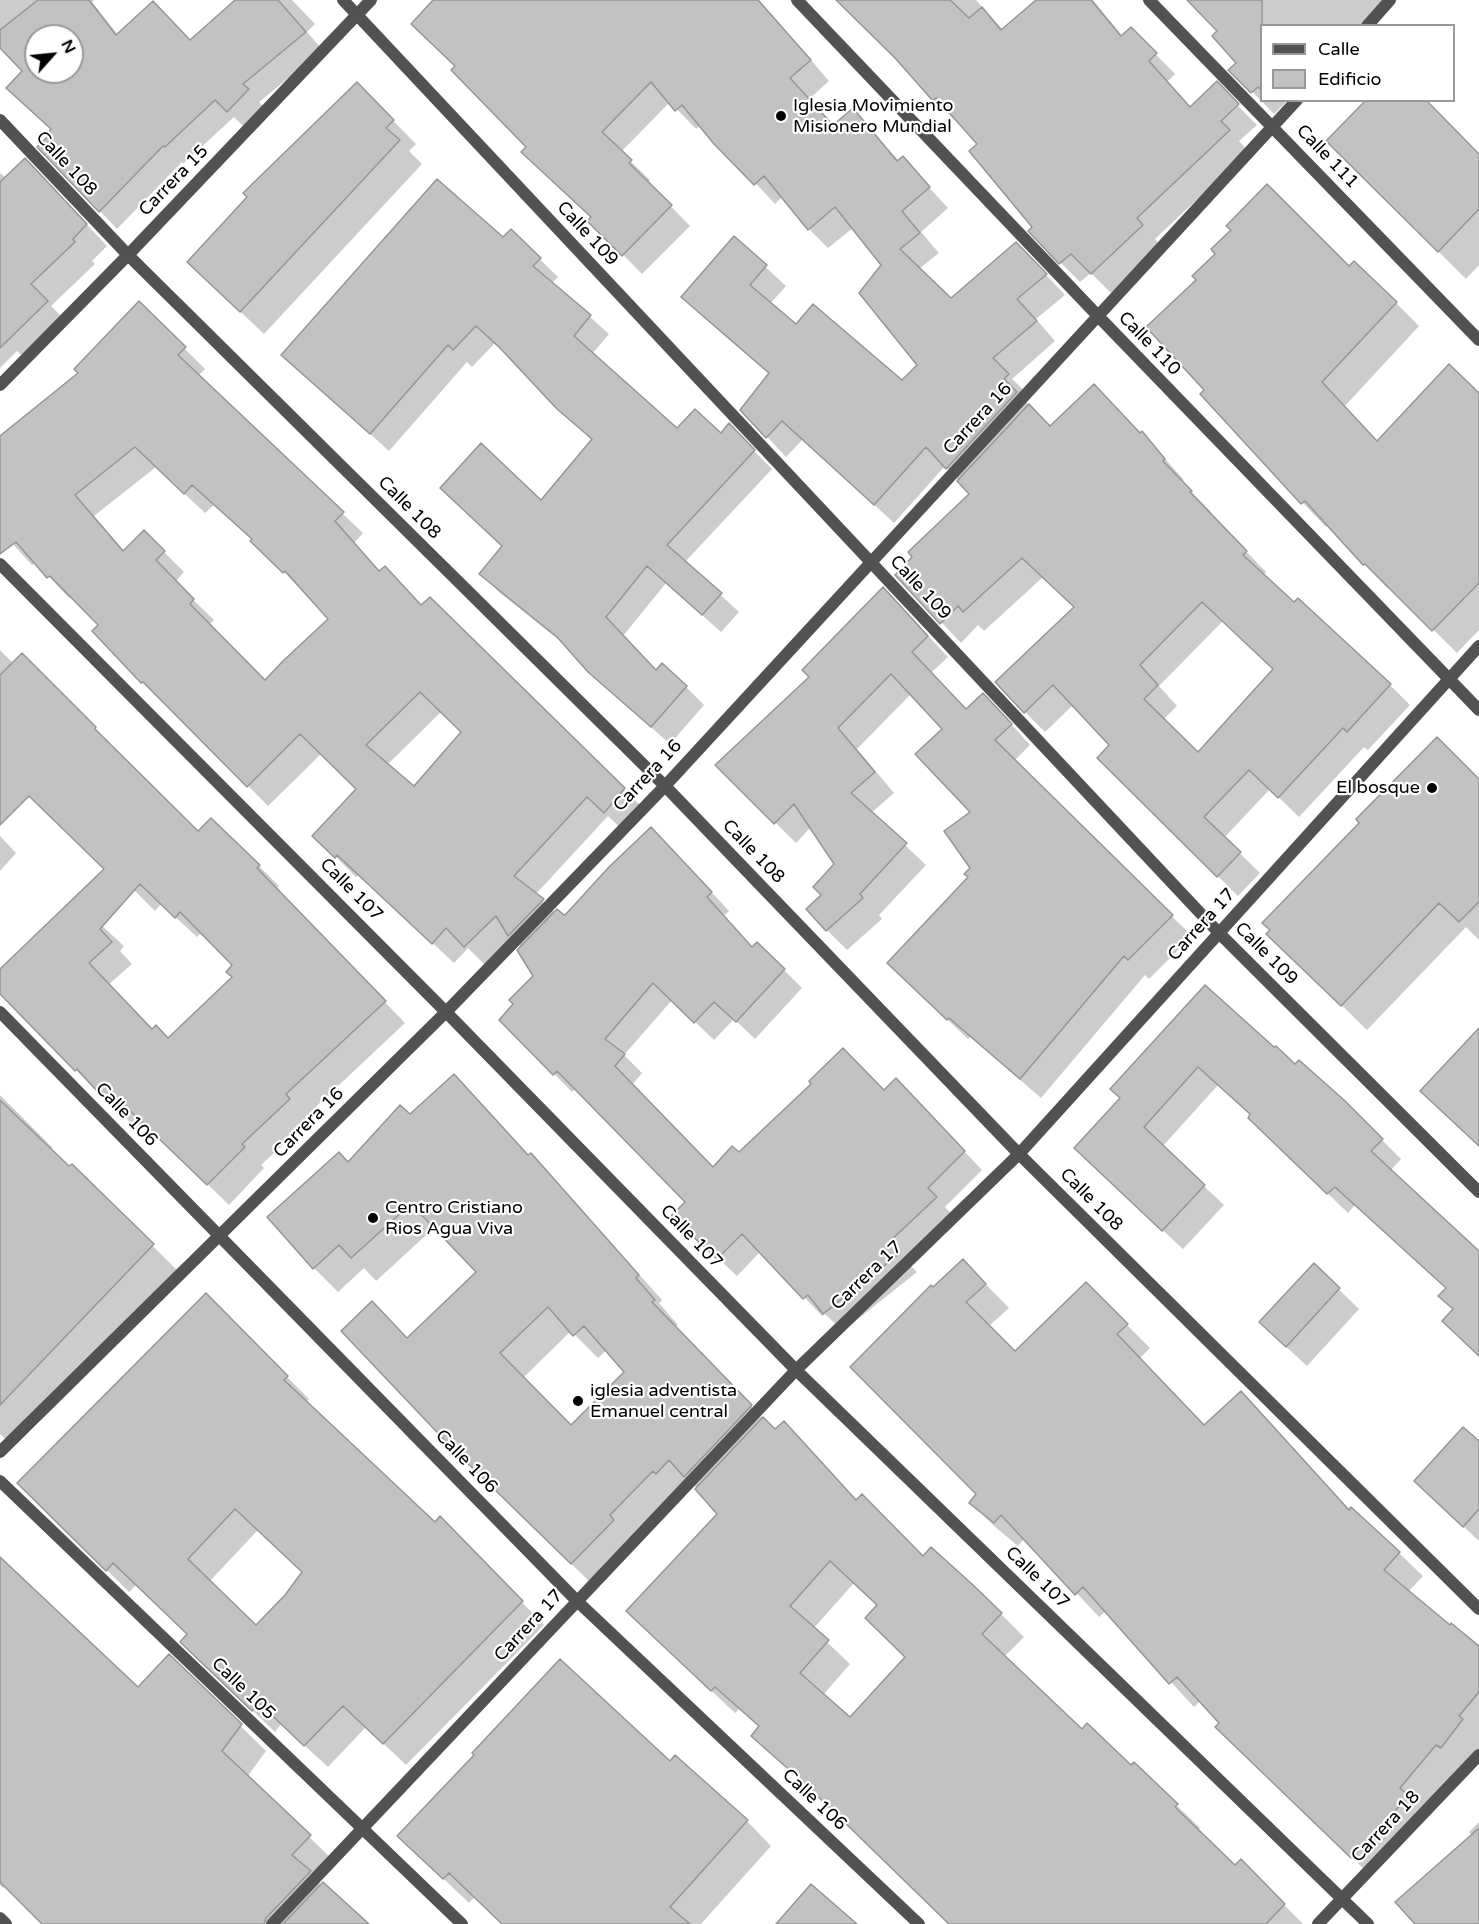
<!DOCTYPE html>
<html>
<head>
<meta charset="utf-8">
<style>
	body { margin:0 }
	#map { position:relative; width:1479px; height:1924px; overflow:hidden; background:#fff; font-family:"Varela Round",sans-serif }
	canvas { display:block }
	.legend { position:absolute; left:1260px; top:24px; width:195px; height:78px; box-sizing:border-box; background:#fff; border:2px solid #999; margin:0; padding:8px 10px; list-style:none; font-size:18px; color:#000 }
	.legend li { display:flex; align-items:center; gap:12px; height:30px }
	.legend b { width:30px; border:2px solid #999 }
	.north { position:absolute; left:24px; top:24px; width:60px; height:60px; box-sizing:border-box; background:#fff; border:2px solid #999; border-radius:50%; rotate:63deg; font-size:16px; font-weight:700; line-height:24px; text-align:center; color:#000 }
	.north::after { content:''; display:block; margin:auto; width:21px; height:27px; background:#000; clip-path:polygon(50% 0,100% 100%,50% 72%,0 100%) }
</style>
</head>
<body>
<div id="map">
<canvas width="1479" height="1924"></canvas>
<ul class="legend">
<li><b style="height:8px;background:#525252"></b>Calle</li>
<li><b style="height:16px;background:#c2c2c2"></b>Edificio</li>
</ul>
<div class="north">N</div>
</div>
<script>
const context = document.querySelector('canvas').getContext('2d');
context.lineJoin = 'round';
function fill(path, color) { context.fillStyle = color; context.fill(path, 'evenodd'); }
function strokePath(path, color, width, dash) { context.strokeStyle = color; context.lineWidth = width; context.lineCap = dash ? 'butt' : 'round'; context.setLineDash(dash || []); context.stroke(path); }
function write(font, color, halo, rows, align = 'center') {
  context.font = font + ' "Varela Round",sans-serif'; context.lineWidth = 4.5; context.setLineDash([]); context.textBaseline = 'middle'; context.strokeStyle = halo; context.fillStyle = color; for (const [text, x, y, turn = 0] of rows) {
    context.save(); context.translate(x, y); context.rotate((+turn || 0) * Math.PI / 180); context.textAlign = isNaN(turn) ? turn : align; if (halo) context.strokeText(text, 0, 0); context.fillText(text, 0, 0); context.restore();
  }
}
fill(new Path2D(`
	M0 0H94L92 2 118 35 191 42 237 0H292L315 24 307 32 323 50 259 102 265 108 245 128 234 117 183 164 182 162 117 229 100 211 53 133V130L24 71 0 46ZM36 36H72V72H36Z
	M435 0H759L829 81 809 99 834 126 853 110 899 161 902 158 948 208 921 232 939 253 919 269 951 300 1035 263 1065 295 1036 319 1055 341 1012 379 1028 394 1023 399 1051 428 1142 433 1184 480 1182 482 1211 512 1209 513 1266 572 1263 575 1390 685 1410 705 1368 750 1364 747 1299 817 1270 789 1224 838 1260 873 1238 896 1099 758 1111 745 1073 705 1045 732 1025 712 1076 608 1043 577 984 631 978 625 961 643 897 575 971 494 945 466 894 523 803 439 786 457 742 410 770 375 703 317 683 297 734 238 786 286 770 304 796 326 902 382 920 365 882 265 853 228 828 248 809 229 782 197 775 204 701 125 696 129 670 102 621 152 650 180 648 183 690 226 642 274 590 221 593 218 457 66ZM1223 621 1275 670 1198 755 1163 720 1177 706 1159 686Z
	M843 0H976L1003 30 1039 0H1093L1123 37 1131 29 1175 74 1167 82 1191 108 1216 84 1257 125 1239 141 1248 151 1155 239 1161 246 1111 293 1091 273 1080 282 1061 263 979 144 955 118 954 119 934 100Z
	M1189 0H1382L1384 2 1359 26H1262V100H1288L1274 114 1231 70 1238 63 1219 32Z
	M357 84 416 144 409 151 422 164 264 334 212 285Z
	M1328 141 1479 156V265L1466 279Z
	M0 173 6 178 46 181 107 246 92 261 95 264 51 306 68 323 28 362 17 351 0 368Z
	M511 231 558 277 552 283 609 334 592 354 677 430 722 436 747 444 772 469 685 562 739 612 721 632 666 583 623 636 656 672 686 687 704 705 670 744 609 690 570 649 499 592 481 574 593 441 558 408 495 343 472 367 467 362 389 451 283 355 503 239Z
	M1349 268 1396 303 1419 326 1344 407 1378 442 1479 395V630L1457 653 1389 586 1387 588 1328 525 1326 527 1303 503 1202 394Z
	M139 303 205 369 198 376 363 533 354 543 380 572 385 568 422 607 430 599 645 810 625 832 608 816 535 895 556 913 564 916 670 847 729 911 724 916 753 948 784 970 802 988 755 1039 734 1019 714 1040 672 1000 624 1055 642 1073 632 1085 713 1169 739 1154 884 1092 914 1098 982 1170 945 1207 954 1216 906 1261 917 1272 843 1331 825 1314 822 1316 761 1251 737 1276 692 1234 687 1202 576 1088 572 1092 501 1020 535 976 522 948 514 939 486 966 468 948 454 963 359 875 356 877 335 856 358 789 322 753 268 806 164 701 163 703 142 682 94 631 100 625 71 596 69 598 36 563 32 565 0 530V438L80 373ZM156 467 205 513 214 505 253 540 330 619 266 682 209 625 214 620 175 582 184 572 144 532 125 552 94 516ZM442 711 463 732 414 788 387 765Z
	M903 609 948 657 931 673 966 711 1003 715 1030 745 1014 761 1192 936 1149 979 1145 975 1041 1098 970 1037 968 1039 909 983 970 877 972 812 944 729 911 694 857 749 894 793 871 813 926 865 879 915 882 919 847 950 827 930 823 895 836 865 811 827 796 843 717 765Z
	M0 650 13 663 22 655 198 833 259 866 279 886 276 889 405 1023 306 1116 310 1120 261 1165 264 1168 229 1205 146 1124 138 1131 98 1089 96 1091 76 1070 0 991V971L74 900 124 946 120 951 132 964 108 985 152 1031 169 1040 234 977V965L202 932 197 937 161 904 155 911 0 756Z
	M1479 781V940L1466 927 1367 1030 1294 959Z
	M0 836 16 853 0 871Z
	M1205 987 1274 1050 1382 1140 1401 1159 1390 1171 1479 1254V1355L1454 1310 1447 1289 1355 1205 1348 1213 1269 1137 1251 1115 1218 1085 1162 1147 1224 1205 1183 1249 1095 1167 1122 1099Z
	M454 1076 529 1156 530 1155 554 1179 662 1300 659 1303 678 1325 675 1327 775 1431 806 1446 857 1501 923 1558 1001 1614 1024 1637 1004 1657 1082 1731 1131 1767 1134 1764 1200 1828 1197 1831 1235 1867 1241 1861 1303 1924H951L829 1806 753 1736 760 1728 739 1709 735 1713 651 1634 719 1514 693 1484 595 1587 478 1472 408 1339 478 1272 435 1227 376 1281 364 1268 338 1292 314 1268 349 1164 410 1116ZM571 1331 598 1358 607 1350 626 1372 571 1427 523 1378ZM854 1583 878 1606 906 1657 850 1719 823 1695 850 1664 813 1629Z
	M0 1095 53 1148 50 1150 69 1168 72 1166 178 1271 11 1445 0 1434Z
	M963 1261 1009 1308 989 1326 1015 1353 1086 1284 1150 1348 1140 1358 1204 1427 1264 1417 1350 1511 1399 1553 1423 1576 1408 1592 1450 1627 1479 1648V1752L1365 1870 1241 1751 1221 1723 1200 1701 1194 1707 1106 1611 1099 1617 1025 1538 1018 1546 994 1526 971 1503 978 1494 933 1289Z
	M1314 1265 1359 1309 1307 1366 1281 1342Z
	M206 1296 309 1399 306 1402 435 1524 440 1518 544 1625 406 1765 366 1727 328 1767 281 1724 275 1732 204 1664 189 1635 136 1585 129 1592 19 1483ZM258 1530 304 1573 286 1596 257 1627 209 1582Z
	M1479 1443V1541L1436 1501Z
	M0 1559 138 1690 169 1656 266 1751 247 1777 335 1862 317 1881 323 1887 284 1924H44L5 1885 3 1888 0 1885Z
	M670 1763 747 1821 771 1846 701 1924H503L475 1896 469 1903 424 1860Z
	M1479 1822V1924H1417L1472 1836 1469 1832Z`), '#0003');
const building = new Path2D(`
	M38 0H89L116 35 153 1 190 40 235 0H278L306 32 243 84 249 89 227 112 215 100 165 147 163 146 99 212 37 147 51 133 49 132 51 129 6 88 22 71 0 48V30ZM36 36H72V72H36Z
	M433 0H758L811 60 790 78 833 125 853 108 897 161 903 156 930 187 902 211 920 233 900 249 951 298 1016 242 1047 274 1017 299 1037 321 993 358 1009 374 1004 379 1017 392 946 469 926 447 874 505 782 421 766 438 740 410 769 373 681 297 734 236 767 265 750 285 796 324 813 304 902 380 917 365 859 293 881 265 835 207 808 230 764 176 754 185 714 144 682 105 675 111 651 82 602 132 632 160 629 163 672 205 622 256 587 221 591 217 521 152 526 147 451 70 455 66 411 24Z
	M836 0H950L969 18 982 7 1001 30 1036 0H1091L1121 36 1131 27 1157 53 1149 61 1190 107 1217 81 1239 104 1221 121 1230 130 1137 218 1143 225 1091 274 1071 254 1059 264 1028 231 1032 227 969 151 977 144 936 98 933 101 895 58Z
	M1187 0H1262V91L1258 87 1251 93 1228 70 1236 63 1212 36 1217 31Z
	M357 82 394 120 386 128 400 140 240 312 187 262 247 197 243 193Z
	M1366 100H1426L1479 154V209L1438 252 1326 141Z
	M25 158 87 224 73 239 75 242 31 284 48 301 0 348V182Z
	M437 179 503 237 511 229 541 258 533 266 591 315 574 336 677 428 695 409 721 433 729 423 755 450 667 545 722 593 702 615 647 566 606 617 656 670 662 663 687 686 651 727 588 672 557 637 479 574 502 546 440 488 481 443 541 500 592 439 557 409 499 347 476 326 453 350 448 345 370 434 281 355Z
	M1267 184 1349 266 1354 261 1397 302 1322 382 1377 441 1449 364 1479 393V583L1432 631 1365 564 1363 565 1305 501 1301 504 1200 394 1204 390 1146 327 1196 280 1192 276 1215 254 1211 249 1231 230 1226 226Z
	M139 301 186 347 178 355 344 512 335 521 379 571 385 566 421 605 430 597 625 788 604 813 587 797 514 876 544 899 508 936 496 916 464 947 446 928 432 944 337 855 335 858 312 836 356 789 300 734 247 787 143 682 141 683 92 631 98 625 50 576 47 578 16 542 0 554V436L78 373 74 369ZM135 447 184 494 192 485 252 539 250 541 283 573 285 571 328 619 283 661 265 680 190 604 194 599 156 560 165 551 144 530 123 551 75 495ZM420 692 461 732 414 786 366 745Z
	M1094 384 1140 433 1142 431 1165 459 1163 461 1192 491 1190 492 1247 551 1243 555 1294 602 1298 598 1391 684 1347 732 1343 728 1278 798 1249 770 1204 817 1241 852 1217 877 1097 758 1109 745 1053 685 1024 713 995 682 1074 607 1022 558 963 612 958 606 940 624 895 575 912 557 908 552 969 494 957 481 1029 404 1050 426ZM1202 602 1273 669 1198 752 1144 699 1158 685 1140 665Z
	M883 587 928 636 912 652 966 709 983 693 1012 724 995 740 1173 915 1128 960 1124 956 1020 1079 949 1018 947 1020 887 963 968 877 964 874 970 868 944 831 970 812 915 754 942 729 891 674 838 728 875 772 851 793 907 843 860 894 863 898 826 931 806 909 821 895 813 887 834 864 794 804 774 824 715 765 809 677 802 670Z
	M22 653 96 727 95 729 198 831 211 818 260 865 257 868 386 1001 286 1094 290 1099 242 1144 245 1147 207 1185 124 1105 116 1112 77 1069 75 1071 0 994V969L104 869 29 796 0 825V675ZM140 884 175 918 180 912 232 965 226 972 232 977 168 1038 156 1025 152 1029 89 963 112 942 100 929Z
	M1437 737 1479 779V902L1459 922 1439 903 1341 1006 1266 934 1270 930 1262 923 1359 823 1356 819Z
	M651 827 712 892 707 897 752 947 757 942 785 969 736 1022 714 1002 694 1023 653 983 605 1039 625 1054 615 1066 713 1167 732 1146 739 1152 811 1084 809 1081 843 1048 884 1090 896 1078 965 1151 928 1188 937 1197 889 1242 900 1253 823 1314 808 1295 803 1299 742 1234 717 1259 671 1216 685 1202 557 1071 553 1075 499 1020 513 1004 509 1000 533 976 517 950 557 909 564 915 566 914 609 867Z
	M1205 985 1274 1047 1276 1046 1295 1064 1299 1060 1344 1100 1383 1139 1371 1151 1479 1251V1356L1442 1321 1453 1309 1438 1296 1446 1288 1335 1187 1327 1194 1248 1118 1250 1114 1198 1067 1144 1127 1205 1185 1162 1231 1074 1148 1120 1098 1110 1089Z
	M1479 1028V1146L1420 1091Z
	M454 1074 528 1155 531 1153 639 1275 636 1278 655 1300 652 1302 752 1405 684 1477 669 1460 656 1474 653 1471 610 1515 614 1520 571 1564 452 1448 341 1331 372 1301 407 1338 476 1272 411 1204 351 1258 339 1245 313 1269 267 1217 339 1152 348 1162 400 1105 410 1114ZM548 1307 573 1336 584 1326 624 1372 571 1425 500 1353Z
	M0 1100 69 1166 72 1164 154 1244 0 1405Z
	M963 1259 986 1284 966 1302 1015 1351 1086 1282 1128 1324 1117 1334 1204 1425 1241 1391 1349 1510 1351 1507 1400 1552 1384 1570 1450 1625 1451 1623 1479 1646V1692L1459 1716 1463 1719 1441 1748 1436 1745 1400 1788 1409 1796 1351 1858 1215 1727 1219 1723 1177 1677 1169 1684 1083 1587 1075 1595 1001 1515 994 1523 969 1503 976 1494 850 1367 931 1285 933 1287Z
	M1314 1263 1340 1288 1286 1347 1259 1322Z
	M206 1293 288 1376 284 1380 435 1522 440 1516 523 1601 383 1744 343 1706 304 1746 258 1702 252 1711 180 1642 187 1634 113 1563 106 1571 17 1483ZM235 1509 302 1572 285 1595 256 1625 188 1559Z
	M763 1417 775 1429 784 1421 856 1500 862 1494 923 1556 931 1547 973 1585 1002 1613 982 1634 1082 1729 1087 1723 1131 1765 1134 1762 1178 1804 1175 1807 1235 1865 1241 1859 1285 1904 1266 1924H949L804 1783 751 1736 759 1726 715 1687 711 1691 626 1611 717 1514 695 1489ZM830 1561 877 1605 865 1618 905 1657 850 1717 800 1673 829 1640 790 1606Z
	M1463 1427 1479 1441V1509L1463 1527 1414 1481Z
	M0 1557 138 1687 169 1654 242 1724 222 1751 311 1835 292 1855 311 1871 266 1918 264 1924H42L0 1882Z
	M560 1659 670 1761 675 1755 748 1820 670 1907 690 1924H502L449 1873 443 1879 397 1836 474 1755 472 1753Z
	M1479 1828V1924H1415L1395 1902Z
	M323 1882 369 1924H283Z
	M811 1884 857 1924H776Z`);
fill(building, '#c2c2c2');
strokePath(building, '#969696', 1.5);
strokePath(new Path2D(`
	M343 0 1219 933 1479 1192
	M797 0 1098 316 1479 710
	M1149 0 1479 340
	M1367 26 1390 0
	M0 120 128 255 665 786 1019 1154 1479 1609
	M0 385 128 255 371 0
	M0 564 446 1012 796 1370 1368 1924
	M0 1012 577 1601 919 1924
	M0 1452 446 1012 665 786 1297 100
	M0 1481 462 1924
	M0 1918 6 1924
	M272 1924 796 1370 1019 1154 1479 646
	M1318 1924 1479 1755`), '#525252', 12);
for (const [x, y, r, color] of [
	[781,116,6,"#000"],
	[1432,788,6,"#000"],
	[373,1218,6,"#000"],
	[578,1401,6,"#000"]
]) { const dot = new Path2D(); dot.arc(x, y, r, 0, 2 * Math.PI); context.fillStyle = color; context.fill(dot); strokePath(dot, '#fff', 2); }
write('18px', '#000', '#fff', [
	["Iglesia Movimiento",793,106],
	["Misionero Mundial",793,127],
	["El bosque",1420,788,"right"],
	["Centro Cristiano",385,1208],
	["Rios Agua Viva",385,1229],
	["iglesia adventista",590,1391],
	["Emanuel central",590,1412]
], 'left');
write('18px', '#000', '#fff', [
	["Calle 111",1327,157,46],
	["Calle 108",66,164,47],
	["Carrera 15",174,181,-46],
	["Calle 109",587,234,47],
	["Calle 110",1149,344,46],
	["Carrera 16",978,419,-47],
	["Calle 108",409,508,45],
	["Calle 109",920,588,47],
	["Carrera 16",648,776,-47],
	["Calle 108",753,852,46],
	["Calle 107",351,890,45],
	["Carrera 17",1202,925,-48],
	["Calle 109",1266,954,45],
	["Calle 106",126,1115,46],
	["Carrera 16",309,1123,-45],
	["Calle 108",1091,1200,45],
	["Calle 107",691,1237,46],
	["Carrera 17",867,1276,-44],
	["Calle 106",466,1462,46],
	["Calle 107",1037,1578,44],
	["Carrera 17",529,1626,-47],
	["Calle 105",243,1689,44],
	["Calle 106",814,1800,43],
	["Carrera 18",1386,1827,-47]
]);
</script>
</body>
</html>
